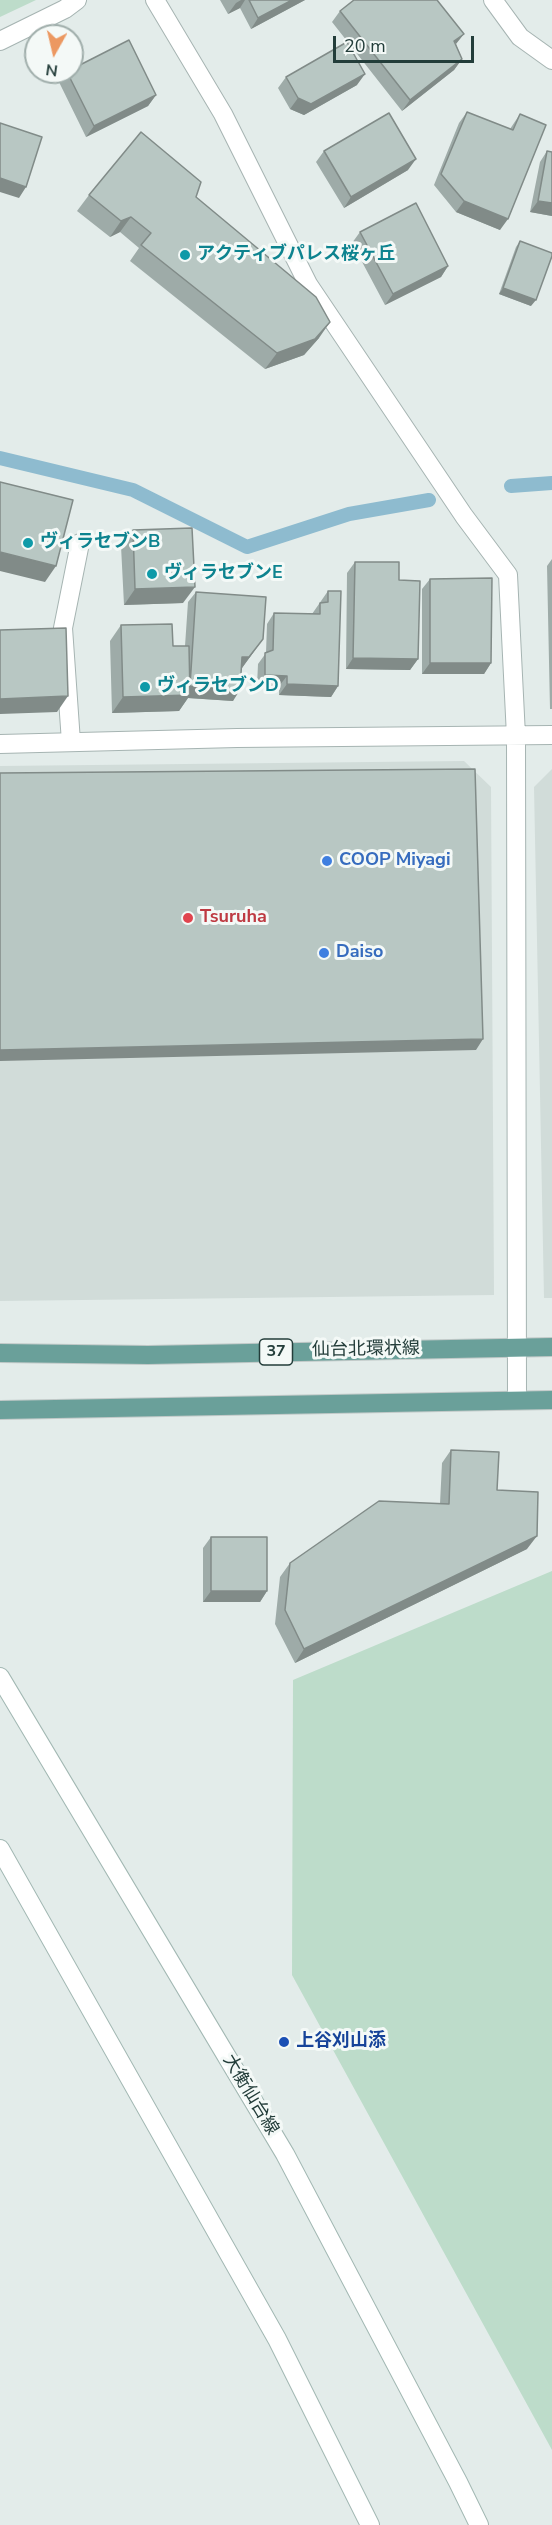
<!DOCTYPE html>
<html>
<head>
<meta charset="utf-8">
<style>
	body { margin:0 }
	#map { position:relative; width:552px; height:2525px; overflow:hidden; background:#e3ecea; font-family:"Nunito Sans",sans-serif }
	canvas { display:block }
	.north { position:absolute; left:24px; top:24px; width:60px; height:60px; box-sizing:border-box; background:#f4f9f7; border:2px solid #a0aeab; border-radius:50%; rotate:188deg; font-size:16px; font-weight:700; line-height:24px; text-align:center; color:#233d3a }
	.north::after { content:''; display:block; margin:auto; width:21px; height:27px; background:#ec9861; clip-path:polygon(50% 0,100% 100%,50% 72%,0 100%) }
	.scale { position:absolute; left:333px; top:36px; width:141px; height:27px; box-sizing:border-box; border:3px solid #233d3a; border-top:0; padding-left:8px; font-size:18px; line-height:21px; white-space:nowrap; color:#233d3a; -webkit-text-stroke:4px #f4f9f7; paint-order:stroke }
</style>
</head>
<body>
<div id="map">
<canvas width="552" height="2525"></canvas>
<div class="north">N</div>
<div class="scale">20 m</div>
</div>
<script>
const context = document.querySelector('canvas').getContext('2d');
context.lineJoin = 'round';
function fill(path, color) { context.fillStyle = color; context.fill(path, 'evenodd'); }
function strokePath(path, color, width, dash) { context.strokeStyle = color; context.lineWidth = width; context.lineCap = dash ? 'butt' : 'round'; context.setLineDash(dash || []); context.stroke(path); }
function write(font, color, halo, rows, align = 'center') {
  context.font = font + ' "Nunito Sans","Noto Sans JP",sans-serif'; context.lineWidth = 6; context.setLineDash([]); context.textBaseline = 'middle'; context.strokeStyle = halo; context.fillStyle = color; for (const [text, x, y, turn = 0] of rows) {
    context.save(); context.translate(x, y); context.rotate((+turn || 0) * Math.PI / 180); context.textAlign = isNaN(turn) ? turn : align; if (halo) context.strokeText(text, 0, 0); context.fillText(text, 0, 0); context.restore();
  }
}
fill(new Path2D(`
	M464 761 491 787 494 1295 0 1301V766Z
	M552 769V1298H544L534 787Z`), '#d1dcd9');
fill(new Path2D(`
	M0 0H36L0 17Z
	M552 1571V2450L292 1975 293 1680Z`), '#bddcca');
strokePath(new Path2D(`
	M0 458 133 490 247 547 349 514 429 500
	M511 486 552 483`), '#8ebbcf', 14);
const lane = new Path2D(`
	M71 742 63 628 80 543`);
const street = new Path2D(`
	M155 0 223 114 308 284 464 516 508 575 516 736 517 1400
	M493 0 520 37 552 60
	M0 41 65 9 77 0
	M0 744 237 738 552 735`);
const secondary = new Path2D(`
	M0 1677 285 2154 458 2482 479 2525
	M0 1849 277 2339 370 2525`);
const primary = new Path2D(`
	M0 1353 148 1355 552 1347
	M0 1410 552 1400`);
strokePath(lane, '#a6b4b2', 20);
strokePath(street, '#a6b4b2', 20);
strokePath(secondary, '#a2b8b3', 20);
strokePath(primary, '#c1c9c8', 20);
strokePath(lane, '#fff', 18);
strokePath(street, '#fff', 18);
strokePath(secondary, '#fff', 18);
strokePath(primary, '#6aa09a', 18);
fill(new Path2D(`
	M220 0H305L251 29 240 8 228 14Z
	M340 11 456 44 462 59 454 70 402 111 332 22Z
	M66 72H72L156 95 148 106 86 137 59 82Z
	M286 77 357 85 304 115 290 109 278 88Z
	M467 112 510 129 520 114 500 230 456 212 434 185 459 123Z
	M324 151 408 170 344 208 316 162Z
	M547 151 552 216 530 212 540 162Z
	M89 195 196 197 319 338 304 355 265 369 130 261 139 248 120 232 110 237 77 211Z
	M360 232 448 266 441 277 385 305 352 243Z
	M520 241 531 306 499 294 516 247Z
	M133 530 183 603 124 605 121 546Z
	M552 559V709H550L547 566Z
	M355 562 399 580 418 659 410 670 346 669 347 573Z
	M430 579 491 663 484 674H422V589Z
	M328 591 338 686 331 697 279 695V686H257L258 664 266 653 267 624 274 613 312 614Z
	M196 592 255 650 242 668 233 701 188 698 179 711 112 713 110 641 121 625 173 646H185L188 602Z
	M451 1450 497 1490 527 1549 295 1663 275 1624 280 1577 290 1563 440 1504 442 1463Z
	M211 1537 267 1591 260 1602H203V1548Z`), '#9eaba8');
fill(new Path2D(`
	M241 0H245L240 8 228 14 236 3Z
	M292 0H305L251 29 258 18Z
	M464 34 456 44 454 41Z
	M462 59 454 70 402 111 410 100Z
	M365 74 357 85 304 115 290 109 298 98Z
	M156 95 148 106 86 137 94 126Z
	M416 159 408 170 344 208 351 197Z
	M0 178 26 187 19 198 0 192Z
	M464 201 508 219 500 230 456 212Z
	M538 201 552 203V216L530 212Z
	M131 217 120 232 110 237 121 221Z
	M448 266 441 277 385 305 393 294Z
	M503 288 536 300 531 306 499 294Z
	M330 322 319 338 304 355 265 369 277 353Z
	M0 552 56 566 45 582 0 571Z
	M195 587 183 603 124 605 135 589Z
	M263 639 255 650 242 668V657Z
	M353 658 418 659 410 670 346 669Z
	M430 663H491L484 674H422Z
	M265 675 287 676 279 686H257Z
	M287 684 338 686 331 697 279 695Z
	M189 686 240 690 233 701 188 698 179 711 112 713 123 697Z
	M68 696 57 712 0 714V699Z
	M483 1039 476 1050 0 1061V1050Z
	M537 1536 527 1549 295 1663 304 1649Z
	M211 1591H267L260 1602H203Z`), '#818b88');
const building = new Path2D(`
	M249 0H292L258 18Z
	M354 0H437L464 34 454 41 462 59 410 100 340 11Z
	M129 40 156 95 94 126 67 72H72V69Z
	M347 42 365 74 311 104 298 98 286 77Z
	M467 112 513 130 520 114 546 125 508 219 464 201 441 174Z
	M389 113 416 159 351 197 324 151Z
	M0 123 42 137 26 187 0 178Z
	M141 132 201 182 196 197 316 297 330 322 315 339 277 353 141 245 151 233 131 217 121 221 89 195Z
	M547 151 552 152V203L538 201Z
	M416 203 448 266 393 294 360 232Z
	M520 241 552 253V256L536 300 503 288Z
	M0 482 73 500 56 566 0 552Z
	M192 528 195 587 135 589 133 530Z
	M355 562H399V580L420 581 418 659 353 658Z
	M492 578 491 663H430V579Z
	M328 591H341L338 686 287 684V676L265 675V653L273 650 274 613 320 614V603L328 602Z
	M196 592 266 597 263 639 249 657H242L240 690 190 686Z
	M172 624 173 646H189L190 695 123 697 121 625Z
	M66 628 68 696 0 699V630Z
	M475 769 483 1039 0 1050V773Z
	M451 1450 499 1452 497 1490 538 1492 537 1536 304 1649 285 1610 290 1563 379 1501 449 1504Z
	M211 1537H267V1591H211Z`);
fill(building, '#b8c7c3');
strokePath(building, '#818b88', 1.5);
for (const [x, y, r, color] of [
	[185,255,6,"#0f9aa8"],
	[28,543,6,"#0f9aa8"],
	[152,574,6,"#0f9aa8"],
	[145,687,6,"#0f9aa8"],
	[327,861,6,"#3f7fe0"],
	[188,918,6,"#e0444e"],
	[324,953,6,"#3f7fe0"],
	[284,2042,6,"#1a4fb4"]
]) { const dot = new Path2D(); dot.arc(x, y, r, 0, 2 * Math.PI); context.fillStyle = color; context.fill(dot); strokePath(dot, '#f4f9f7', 2); }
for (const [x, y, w] of [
	[276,1352,33]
]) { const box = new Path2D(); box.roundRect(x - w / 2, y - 13, w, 26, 4.5); context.fillStyle = '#f4f9f7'; context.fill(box); strokePath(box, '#233d3a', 1.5); }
write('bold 16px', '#233d3a', null, [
	["37",276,1352]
]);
write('bold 18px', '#0d838f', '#f4f9f7', [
	["アクティブパレス桜ヶ丘",197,255],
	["ヴィラセブンB",40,543],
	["ヴィラセブンE",164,574],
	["ヴィラセブンD",157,687]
], 'left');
write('bold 18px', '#366cbe', '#f4f9f7', [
	["COOP Miyagi",339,861],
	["Daiso",336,953]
], 'left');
write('bold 18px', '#be3a42', '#f4f9f7', [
	["Tsuruha",200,918]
], 'left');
write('18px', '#233d3a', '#f4f9f7', [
	["仙台北環状線",366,1350,-1],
	["大衡仙台線",250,2095,59]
]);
write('bold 18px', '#164399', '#f4f9f7', [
	["上谷刈山添",296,2042]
], 'left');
</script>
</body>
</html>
